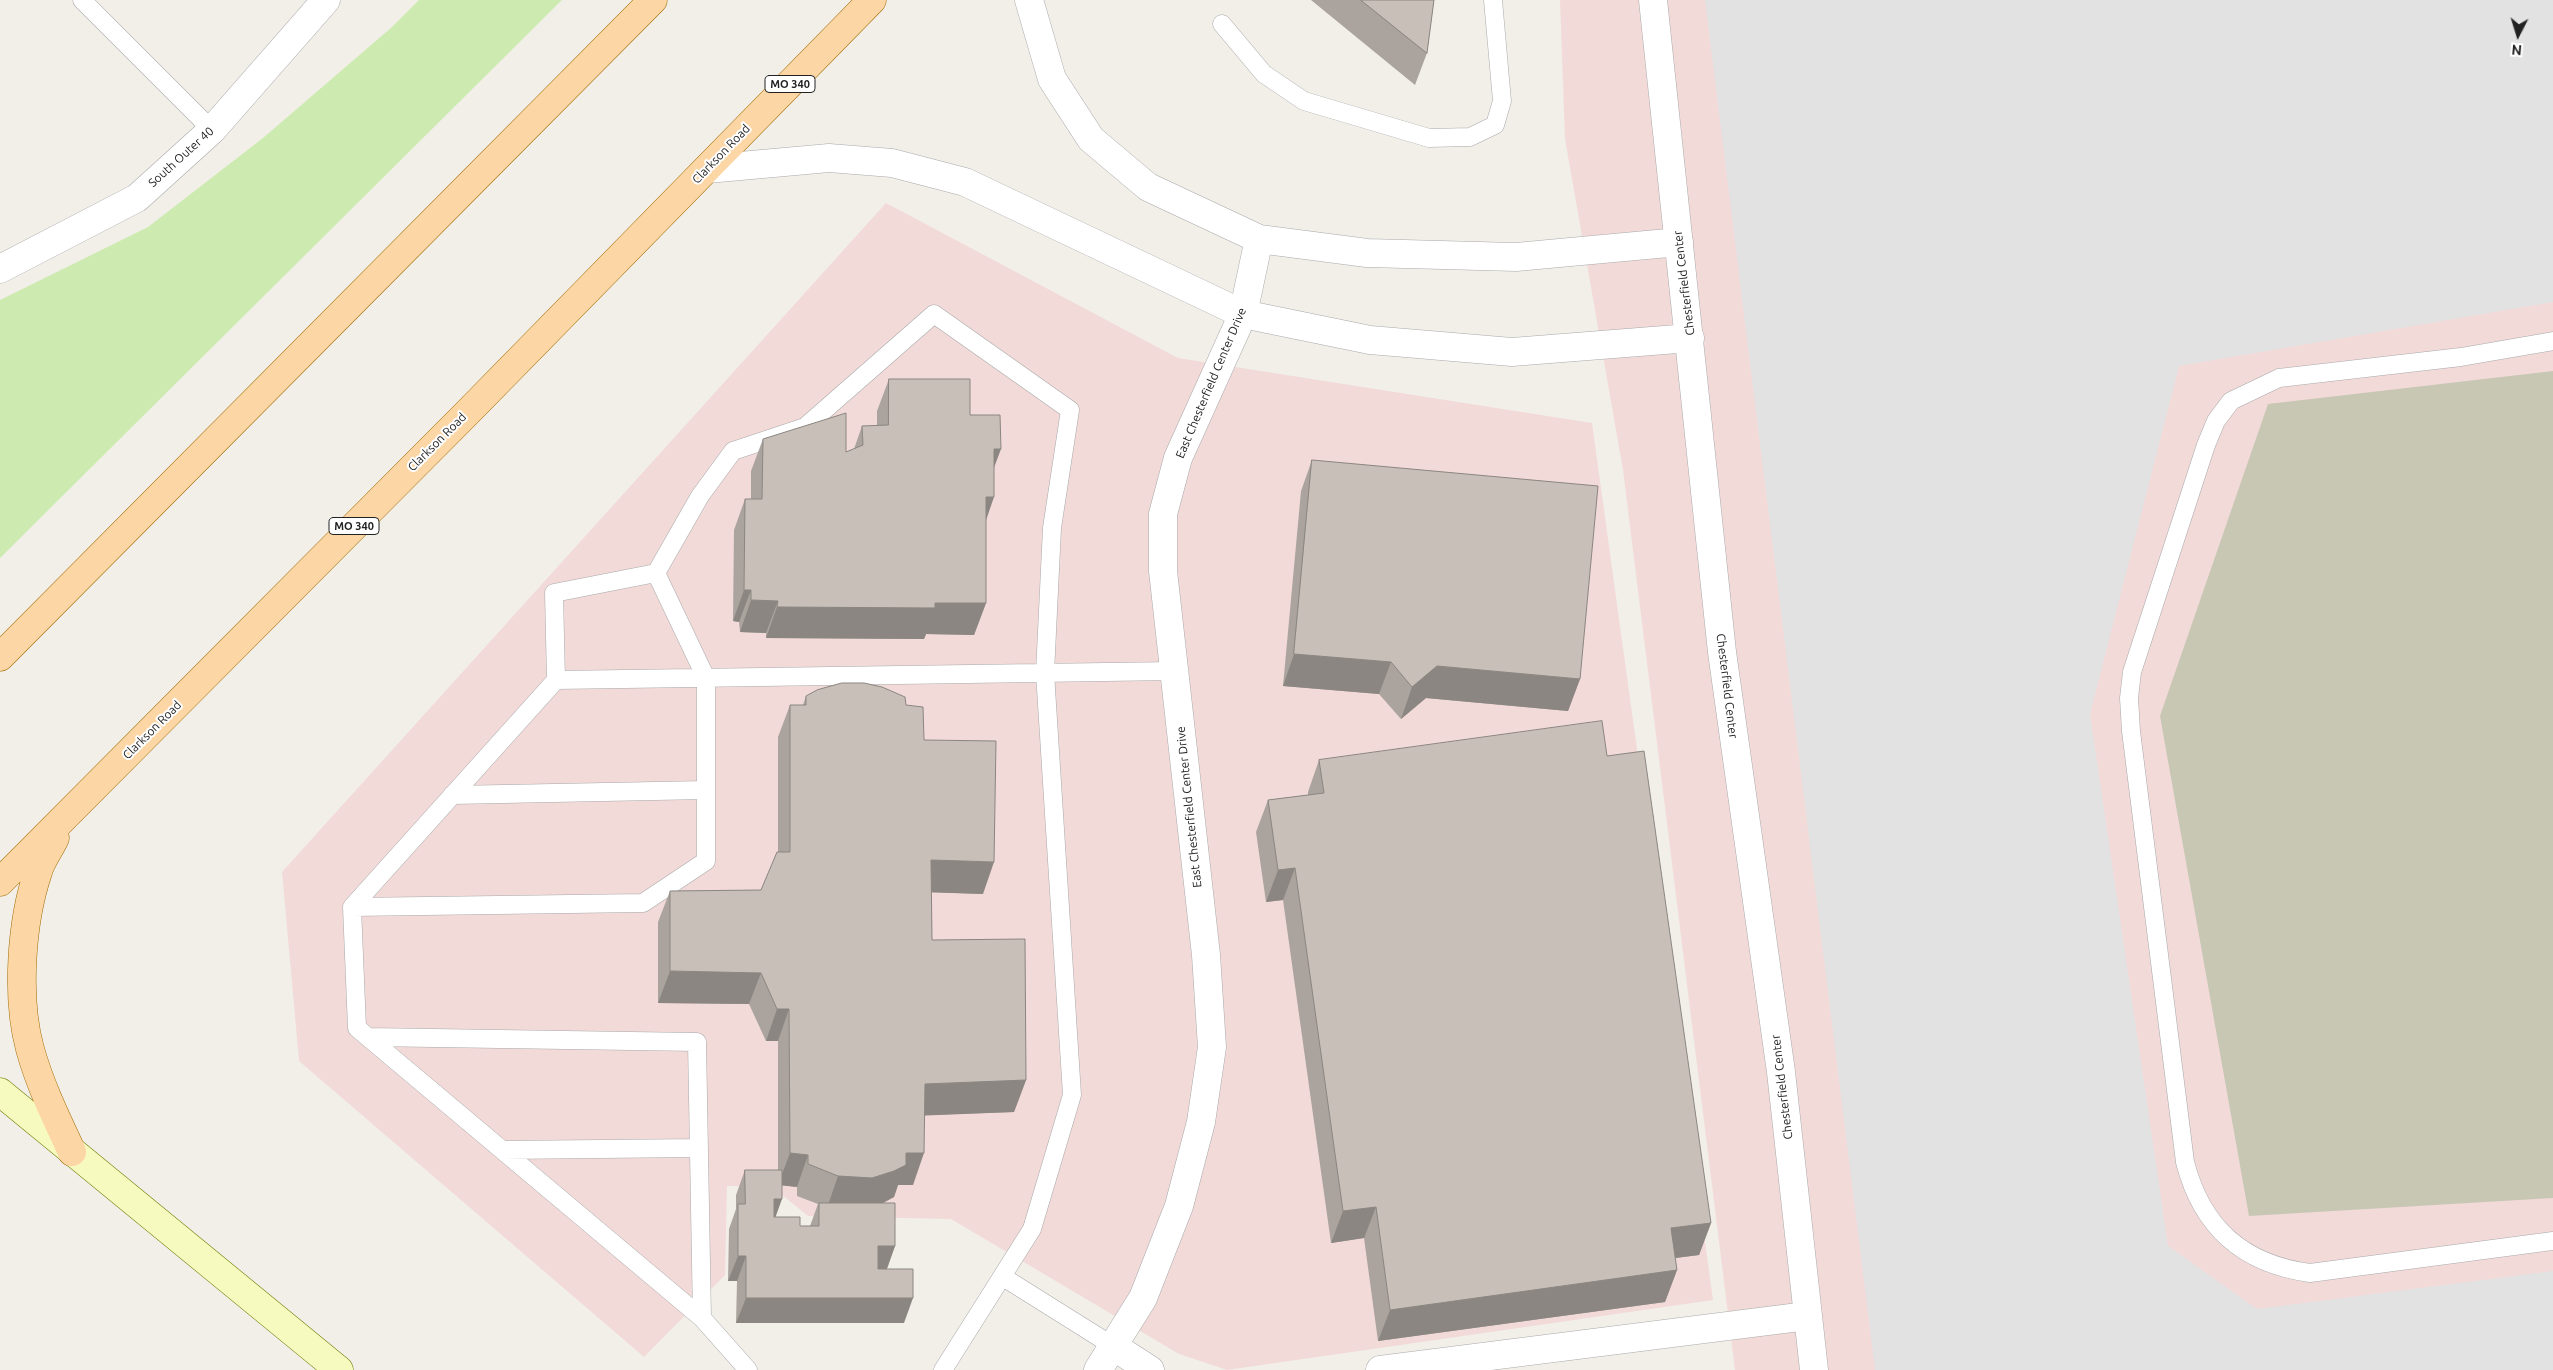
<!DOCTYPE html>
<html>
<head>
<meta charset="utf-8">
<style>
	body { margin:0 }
	#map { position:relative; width:2553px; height:1370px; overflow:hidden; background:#f2efe9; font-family:Ubuntu,sans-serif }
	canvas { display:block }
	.north { position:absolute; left:2493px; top:10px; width:50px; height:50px; -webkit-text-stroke:4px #fff; paint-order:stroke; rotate:185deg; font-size:14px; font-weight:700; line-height:20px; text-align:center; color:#222 }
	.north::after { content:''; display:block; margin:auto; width:18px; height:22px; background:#222; clip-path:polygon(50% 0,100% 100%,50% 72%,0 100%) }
</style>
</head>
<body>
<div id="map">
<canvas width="2553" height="1370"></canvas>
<div class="north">N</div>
</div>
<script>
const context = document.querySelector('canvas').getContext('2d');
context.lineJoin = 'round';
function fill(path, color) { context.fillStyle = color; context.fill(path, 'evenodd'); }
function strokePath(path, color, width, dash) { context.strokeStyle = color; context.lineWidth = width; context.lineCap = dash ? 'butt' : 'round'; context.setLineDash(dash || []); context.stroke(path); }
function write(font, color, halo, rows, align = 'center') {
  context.font = font + ' Ubuntu,sans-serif'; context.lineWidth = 4; context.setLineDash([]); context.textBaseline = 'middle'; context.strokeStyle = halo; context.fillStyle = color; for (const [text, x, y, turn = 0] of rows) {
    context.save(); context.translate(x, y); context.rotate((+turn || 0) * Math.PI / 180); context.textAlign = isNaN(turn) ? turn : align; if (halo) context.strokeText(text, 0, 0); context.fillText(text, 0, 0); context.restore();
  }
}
fill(new Path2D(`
	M1560 0H2553V1370H1735L1623 470 1565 139Z
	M886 203 1178 358 1592 423 1713 1300 1227 1370 1179 1354 951 1219 808 1216 771 1186H727L725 1275 644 1357 299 1061 282 872Z`), '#f2dad9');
fill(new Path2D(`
	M2553 371V1198L2249 1216 2160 716 2268 404Z`), '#c7c7b4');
fill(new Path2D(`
	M419 0H562L0 558V300L148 227 263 138 392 27Z`), '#cdebb0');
fill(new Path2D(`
	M1705 0H2553V302L2179 366 2090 714 2168 1246 2257 1309 2553 1271V1370H1875Z`), '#e2e2e2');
const lane = new Path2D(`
	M82 0 212 130
	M1222 24 1264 74 1304 101 1429 138 1470 137 1495 125 1502 101 1493 0
	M2553 341 2461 357 2279 378 2231 401 2216 421 2206 445 2132 672 2129 698 2131 731 2185 1162C2202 1228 2243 1264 2310 1273L2553 1241
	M556 680 554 593 656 573
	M452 795 706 790
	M352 907 643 903 706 861V678L656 573 700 496 733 451 805 427 934 314 1070 410 1052 528 1045 673 1072 1095 1032 1229 943 1370
	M368 1037 697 1042 702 1318
	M502 1150 699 1148
	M1003 1277 1113 1346
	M748 1370 702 1318 357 1028 352 907 556 680 1174 671`);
const street = new Path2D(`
	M1029 0 1052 79 1091 139 1148 187 1259 239 1367 253 1516 257 1679 242
	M1653 0 1722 652 1781 1072 1814 1370
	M707 169 829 158 892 163 965 182 1243 314 1370 340 1512 352 1690 338
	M0 269 137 198 212 130 326 0
	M1113 1346 1150 1370
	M1098 1370 1143 1298 1179 1206 1201 1122 1212 1047 1206 955 1163 571V514L1178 458 1243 314 1259 239
	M1380 1370 1807 1316`);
const secondary = new Path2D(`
	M0 1092 339 1370`);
const primary = new Path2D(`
	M0 657 653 0
	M55 838C50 849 41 860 38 872 21 922 16 998 30 1049 40 1085 56 1118 72 1152
	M0 882 469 411 872 0`);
strokePath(lane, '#a9a9a9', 19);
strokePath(street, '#a9a9a9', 29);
strokePath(secondary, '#707d05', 29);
strokePath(primary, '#a06b00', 29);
strokePath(lane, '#fff', 18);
strokePath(street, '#fff', 28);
strokePath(secondary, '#f7fabf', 28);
strokePath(primary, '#fcd6a4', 28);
fill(new Path2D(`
	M1311 0H1434L1427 53 1415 85Z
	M889 379 970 415 994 467 986 519V603L974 635 926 634 924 639 766 638V633L740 632 739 622 733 621 734 530 745 499H751V471L763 439 846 452 854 449 862 426H877V411Z
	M1312 460 1580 679 1568 711 1426 698 1401 719 1379 694 1283 686 1301 491Z
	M806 696 906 705 924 740 983 894 931 892 932 940 1026 1080 1014 1112 925 1115 913 1185H898L894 1197 882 1203 895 1246 887 1269 904 1323H736L737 1281H728L729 1229 736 1209V1195L745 1170H778V1041H766L749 1004 658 1003V922L670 891 761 890 778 852V737L790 705H803ZM782 1185 797 1187V1196L818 1204 810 1226H800L775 1217Z
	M1607 756 1711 1223 1699 1255 1675 1258 1677 1270 1665 1302 1378 1341 1364 1238 1331 1243 1283 900 1266 902 1256 832 1268 800 1308 795V792L1319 760Z`), '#aba49e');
fill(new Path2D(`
	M994 449H1001L989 481Z
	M986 497H994L983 529Z
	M744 590H751L739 622 733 621Z
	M751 600 778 601 766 633 740 632Z
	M935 603H986L974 635 926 634 924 639 766 638 777 607Z
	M1294 654 1391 662 1379 694 1283 686Z
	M1437 666 1580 679 1568 711 1426 698 1401 719 1412 687Z
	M931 860 994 862 983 894 919 892Z
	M1295 868 1283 900 1266 902 1278 870Z
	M670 971 761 973 749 1004 658 1003Z
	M777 1009H789L778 1041H766Z
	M1026 1080 1014 1112 913 1116 925 1084Z
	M790 1153 808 1155 797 1187 778 1185Z
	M906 1153H924L913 1185H898L894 1197 883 1203 827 1208 838 1176Z
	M774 1199H782L773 1224Z
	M1376 1207 1364 1238 1331 1243 1343 1211Z
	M1711 1223 1699 1255 1660 1260 1671 1228Z
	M878 1246H895L886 1271H869Z
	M738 1256H746L737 1281H728Z
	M1677 1270 1665 1302 1378 1341 1390 1310Z
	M746 1298H913L904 1323H736Z`), '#8b8681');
const building = new Path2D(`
	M1361 0H1434L1427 53Z
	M889 379H970V415H1000L1001 449H994V497H986V603H935V608L777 607 778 601 751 600V590H744L745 499H762L763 439 846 413V452L863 445 862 426 888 425Z
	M1312 460 1598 486 1580 679 1437 666 1412 687 1391 662 1294 654Z
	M842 683H864L882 687 905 697 906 705 923 707 924 740 996 741 994 862 931 860 932 940 1025 939 1026 1080 925 1084 924 1153H906V1165L894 1171 872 1178 838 1176 808 1164V1155L790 1153 789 1009H777L761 973 670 971V891L761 890 777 852H790V705H806V696L817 690Z
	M1602 721 1607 756 1644 751 1711 1223 1671 1228 1677 1270 1390 1310 1376 1207 1343 1211 1295 868 1278 870 1268 800 1324 793 1319 760Z
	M745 1170H782V1199H774V1217H800V1226H819V1203H895V1246H878V1269H913V1298H746V1256H738V1204H745Z`);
fill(building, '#c7bfb8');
strokePath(building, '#8b8681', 1);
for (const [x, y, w] of [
	[790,84,50],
	[354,526,50]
]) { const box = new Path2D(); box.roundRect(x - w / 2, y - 8.5, w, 17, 4); context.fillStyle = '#fff'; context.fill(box); strokePath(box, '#222', 1); }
write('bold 11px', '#222', null, [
	["MO 340",790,84],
	["MO 340",354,526]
]);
write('12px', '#222', '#fff', [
	["Clarkson Road",721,154,-46],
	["South Outer 40",181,157,-42],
	["Chesterfield Center",1684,283,-97],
	["East Chesterfield Center Drive",1211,383,-67],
	["Clarkson Road",437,442,-45],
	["Chesterfield Center",1727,686,83],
	["Clarkson Road",152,730,-45],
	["East Chesterfield Center Drive",1189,807,-96],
	["Chesterfield Center",1782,1087,-97]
]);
</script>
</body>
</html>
